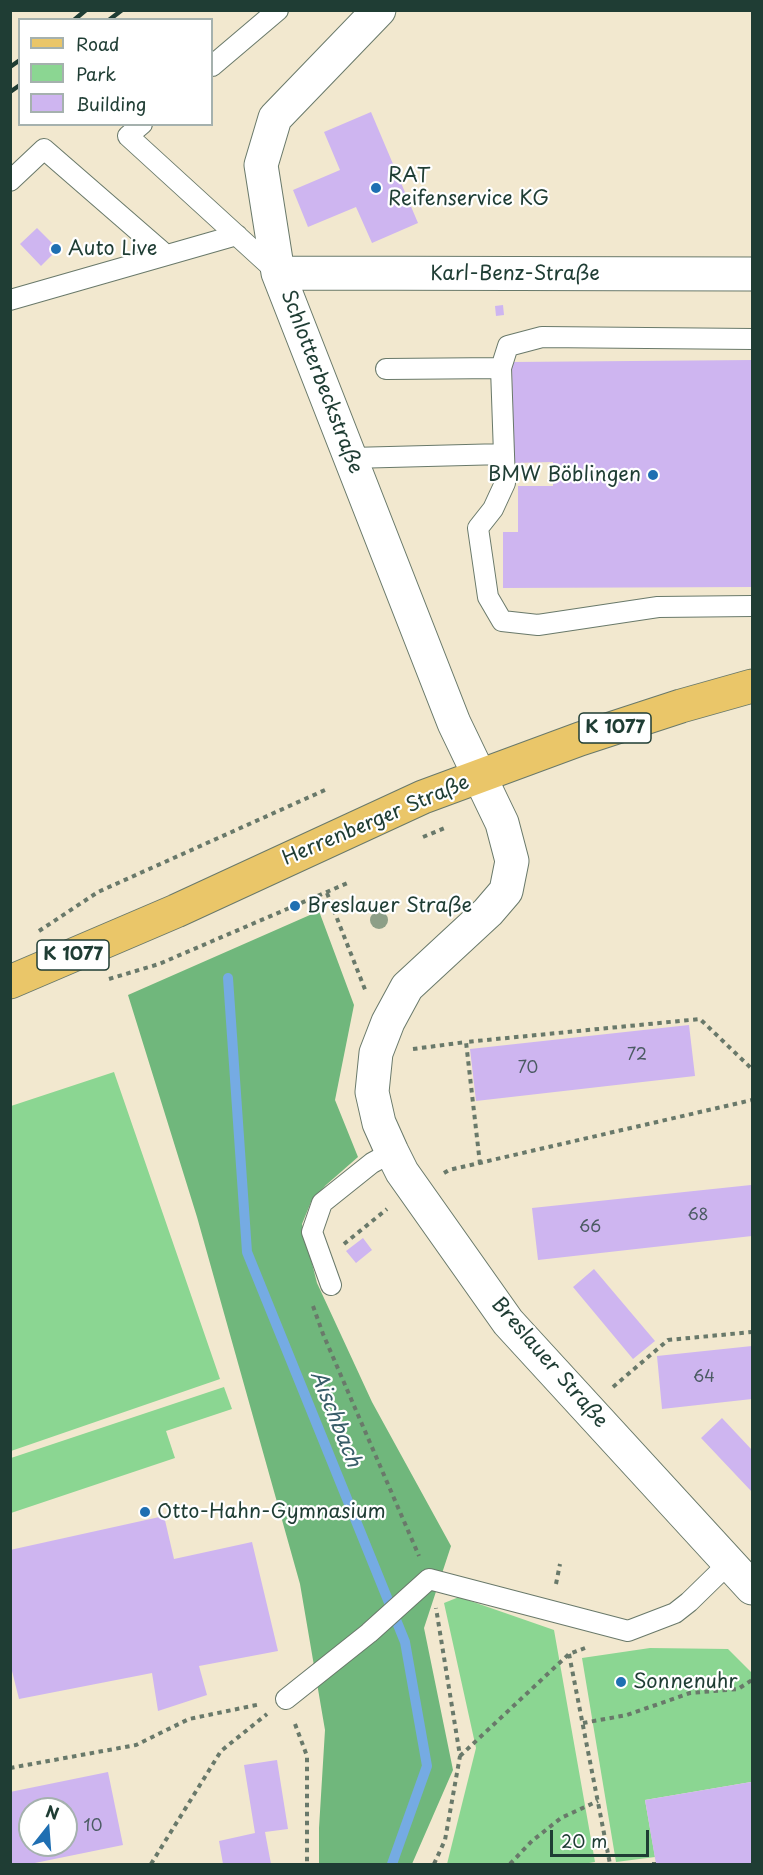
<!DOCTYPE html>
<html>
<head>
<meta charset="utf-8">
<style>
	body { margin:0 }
	#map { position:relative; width:763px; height:1875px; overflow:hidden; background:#f2e8cf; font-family:"Playpen Sans",sans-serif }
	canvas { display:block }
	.frame { position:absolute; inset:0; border:12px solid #1f3d34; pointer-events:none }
	.legend { position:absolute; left:18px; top:18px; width:195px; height:108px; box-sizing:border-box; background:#fff; border:2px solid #a5b1ae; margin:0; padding:8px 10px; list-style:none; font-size:18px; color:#1f3d34 }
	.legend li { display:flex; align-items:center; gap:12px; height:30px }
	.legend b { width:30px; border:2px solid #a5b1ae }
	.north { position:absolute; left:18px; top:1797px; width:60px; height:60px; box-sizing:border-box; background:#fff; border:2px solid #a5b1ae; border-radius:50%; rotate:17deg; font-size:16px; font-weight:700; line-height:24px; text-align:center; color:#1f3d34 }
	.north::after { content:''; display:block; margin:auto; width:21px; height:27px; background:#1f6fb2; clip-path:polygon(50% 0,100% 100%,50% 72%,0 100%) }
	.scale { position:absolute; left:550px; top:1830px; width:99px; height:27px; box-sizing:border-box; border:3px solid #1f3d34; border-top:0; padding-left:8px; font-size:18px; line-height:21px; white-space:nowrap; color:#1f3d34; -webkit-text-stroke:4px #fff; paint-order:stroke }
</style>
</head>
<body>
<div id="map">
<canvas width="763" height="1875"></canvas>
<div class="frame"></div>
<ul class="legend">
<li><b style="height:8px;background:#eac669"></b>Road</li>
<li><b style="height:16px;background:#8bd692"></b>Park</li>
<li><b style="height:16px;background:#ceb5f0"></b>Building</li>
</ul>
<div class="north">N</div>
<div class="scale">20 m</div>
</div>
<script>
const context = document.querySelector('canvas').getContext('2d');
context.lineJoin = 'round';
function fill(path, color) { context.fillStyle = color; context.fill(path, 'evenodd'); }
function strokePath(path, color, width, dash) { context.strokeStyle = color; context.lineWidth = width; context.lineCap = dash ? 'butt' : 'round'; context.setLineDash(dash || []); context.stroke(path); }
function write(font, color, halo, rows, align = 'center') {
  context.font = font + ' "Playpen Sans",sans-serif'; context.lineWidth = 4.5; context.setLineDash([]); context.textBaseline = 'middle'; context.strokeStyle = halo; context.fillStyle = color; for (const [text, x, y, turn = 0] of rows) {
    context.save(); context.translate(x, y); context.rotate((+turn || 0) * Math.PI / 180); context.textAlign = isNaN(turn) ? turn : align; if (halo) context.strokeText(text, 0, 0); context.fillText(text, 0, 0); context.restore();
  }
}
fill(new Path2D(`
	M114 1072 220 1379 11 1451V1106Z
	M224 1387 232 1409 166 1431 175 1458 11 1513V1458Z
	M459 1597 554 1630 595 1862 583 1864H447L476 1748 444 1603Z
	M650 1648 728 1649 752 1673V1788L751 1782 645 1800 655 1857 616 1862 582 1658Z`), '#8bd692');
fill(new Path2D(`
	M319 911 354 1005 335 1100 358 1157 326 1185 311 1202 302 1224 317 1283 372 1402 451 1546 424 1628 453 1770 412 1864H319V1828L325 1730 300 1584 197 1217 128 995Z`), '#70b77c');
strokePath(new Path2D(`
	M228 978 247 1252 405 1642 427 1766 392 1864`), '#75abe3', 10);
fill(new Path2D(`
	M371 112 418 223 372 243 356 207 308 227 293 190 340 170 324 132Z
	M37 228 58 249 41 266 20 244Z
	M503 305 504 315 496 316 495 306Z
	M752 360V587L503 588V532H518V486H553V462L513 463 512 362Z
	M689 1025 695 1076 476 1101 470 1049Z
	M751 1185 752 1236 538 1260 532 1208Z
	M363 1238 372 1250 356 1263 346 1251Z
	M594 1269 655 1341 633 1359 573 1287Z
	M752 1346V1399L662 1409 657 1356Z
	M722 1418 752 1450V1492L701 1438Z
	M164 1516 174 1559 252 1542 278 1651 199 1666 207 1695 158 1711 152 1673 19 1699 10 1663V1550Z
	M277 1760 288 1829 265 1832 271 1864H223L219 1841 255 1833 244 1765Z
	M108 1772 123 1845 30 1864H10V1792ZM30 1809H66V1845H30Z
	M751 1782 752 1864H656L645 1800Z`), '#ceb5f0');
const service = new Path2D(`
	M212 66 278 10
	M142 124 128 136 278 273
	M10 181 44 149 166 255
	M10 300 237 235
	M752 339 542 337 508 346 501 368 505 483 493 509 478 528 488 597 502 621 538 625 658 607 752 606
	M386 369 501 368
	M351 458 504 454
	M331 1285 312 1232 322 1203 372 1163 392 1152
	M286 1699 369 1633 429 1579 628 1631 675 1613 689 1602 730 1562`);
const minor = new Path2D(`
	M379 10 275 118 261 165 278 273 454 723 502 823 512 861 506 891 488 912 407 987 388 1022 376 1053 372 1092 379 1123 392 1152 402 1172 508 1322 752 1588
	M278 273 752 274`);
const primary = new Path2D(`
	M10 982 176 911 423 797 580 739 681 706 752 686`);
strokePath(service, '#69796a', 22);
strokePath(minor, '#69796a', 35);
strokePath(primary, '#69796a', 35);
strokePath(new Path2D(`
	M423 837 447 827
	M327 893 366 992
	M39 931 98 892 325 790
	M109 979 159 964 350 882
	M413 1049 466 1042
	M480 1164 466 1042 700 1019 752 1069
	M444 1173 449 1170 752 1100
	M344 1244 387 1209
	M313 1306 323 1334 419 1556
	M613 1387 668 1340 752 1332
	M556 1584 560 1564
	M569 1654 610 1864
	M583 1723 627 1715 690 1693 738 1689 752 1680
	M295 1724 307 1756V1864
	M460 1756 569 1654 585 1648
	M10 1768 136 1745 189 1719 261 1704
	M151 1864 221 1751 267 1714
	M434 1864 445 1840 460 1756 436 1608
	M510 1864 532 1841 561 1818 598 1801
	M652 1864H656`), '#69796a', 4, [4.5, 4.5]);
strokePath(service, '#fff', 20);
strokePath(minor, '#fff', 33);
strokePath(primary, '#eac669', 33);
strokePath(new Path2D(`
	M74 20 86 10
	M109 20 122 10
	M10 67 20 60
	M10 92 20 85`), '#1f3d34', 4.5);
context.fillStyle = '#8d9f87';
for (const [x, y] of [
	[379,920]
]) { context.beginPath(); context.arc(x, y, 9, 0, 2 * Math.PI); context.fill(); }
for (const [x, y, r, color] of [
	[376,188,6,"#1f6fb2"],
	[56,249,6,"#1f6fb2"],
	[653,475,6,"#1f6fb2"],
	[295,906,6,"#1f6fb2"],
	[145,1512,6,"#1f6fb2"],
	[621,1682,6,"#1f6fb2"]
]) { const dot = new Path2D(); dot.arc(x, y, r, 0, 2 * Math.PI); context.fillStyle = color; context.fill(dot); strokePath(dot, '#fff', 2); }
write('16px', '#4b5b63', null, [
	["72",637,1056],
	["70",528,1069],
	["68",698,1216],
	["66",590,1228],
	["64",704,1378],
	["10",93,1827]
]);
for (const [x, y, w] of [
	[615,728,72],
	[73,955,72]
]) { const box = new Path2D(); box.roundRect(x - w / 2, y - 15, w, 30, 4.5); context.fillStyle = '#fff'; context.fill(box); strokePath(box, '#1f3d34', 1.5); }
write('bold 18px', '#1f3d34', null, [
	["K 1077",615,728],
	["K 1077",73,955]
]);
write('20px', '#1f3d34', '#fff', [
	["RAT",388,176],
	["Reifenservice KG",388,199],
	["Auto Live",68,249],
	["BMW Böblingen",641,475,"right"],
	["Breslauer Straße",307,906],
	["Otto-Hahn-Gymnasium",157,1512],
	["Sonnenuhr",633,1682]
], 'left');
write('20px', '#1f3d34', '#fff', [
	["Karl-Benz-Straße",515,274],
	["Schlotterbeckstraße",321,382,69],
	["Herrenberger Straße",376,821,-23],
	["Breslauer Straße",549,1363,49]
]);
write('italic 21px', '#395e69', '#fff', [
	["Aischbach",335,1419,68]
]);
</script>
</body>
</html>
